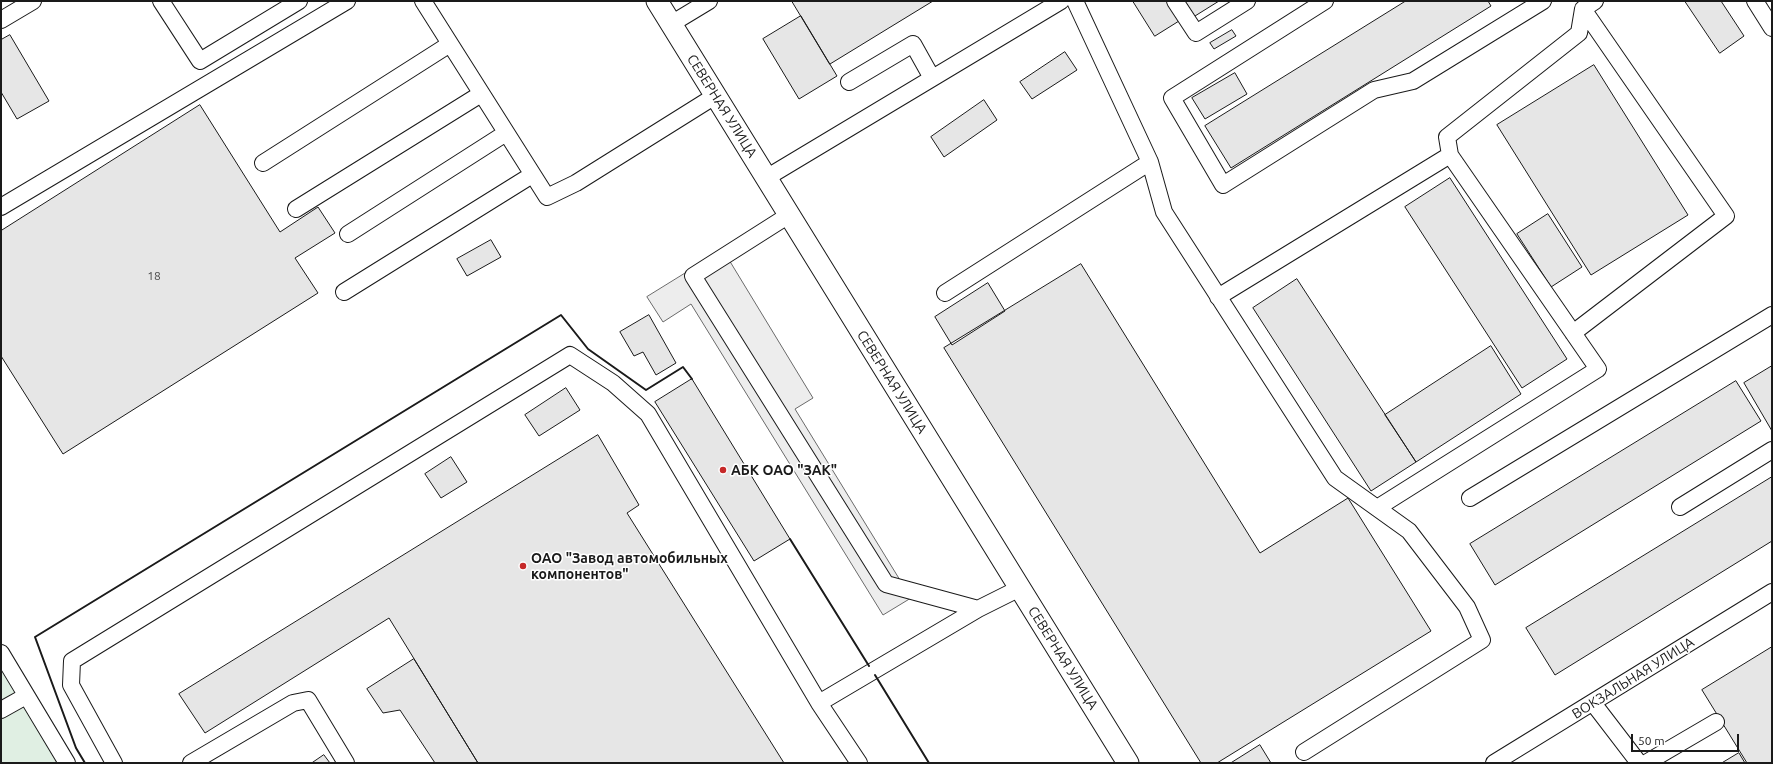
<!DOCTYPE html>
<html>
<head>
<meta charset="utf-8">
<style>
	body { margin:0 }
	#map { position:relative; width:1773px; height:764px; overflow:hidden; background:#fff; font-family:Ubuntu,sans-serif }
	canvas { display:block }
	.frame { position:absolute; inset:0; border:2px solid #1a1a1a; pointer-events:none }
	.scale { position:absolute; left:1631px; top:734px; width:108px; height:18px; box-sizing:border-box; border:2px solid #1a1a1a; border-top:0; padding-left:5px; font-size:12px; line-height:14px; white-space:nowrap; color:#1a1a1a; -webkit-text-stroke:3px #fff; paint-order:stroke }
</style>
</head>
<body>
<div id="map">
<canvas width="1773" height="764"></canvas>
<div class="frame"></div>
<div class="scale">50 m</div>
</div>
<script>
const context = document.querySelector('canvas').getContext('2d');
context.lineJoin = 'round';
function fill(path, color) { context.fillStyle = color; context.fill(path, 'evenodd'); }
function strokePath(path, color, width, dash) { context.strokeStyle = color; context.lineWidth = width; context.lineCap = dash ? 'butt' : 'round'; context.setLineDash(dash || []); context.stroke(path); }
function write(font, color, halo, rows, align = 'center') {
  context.font = font + ' Ubuntu,sans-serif'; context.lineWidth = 3; context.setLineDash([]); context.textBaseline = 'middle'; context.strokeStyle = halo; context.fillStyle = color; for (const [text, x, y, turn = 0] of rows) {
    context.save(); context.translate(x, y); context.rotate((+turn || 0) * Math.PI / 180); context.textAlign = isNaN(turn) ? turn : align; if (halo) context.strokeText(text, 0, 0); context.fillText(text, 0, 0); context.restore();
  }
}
const green = new Path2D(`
	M1 648 70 763H1Z`);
fill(green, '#e0efe3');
strokePath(green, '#6a6a6a', 1);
const parking = new Path2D(`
	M723 250 813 398 795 409 911 598 883 615 691 304 663 322 647 297Z`);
fill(parking, '#ededed');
strokePath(parking, '#6a6a6a', 1);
const building = new Path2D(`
	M792 1H933L830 64Z
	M1133 1H1167L1179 21 1155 36Z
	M1185 1H1219L1195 16Z
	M1406 1H1488L1491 6 1231 168 1205 126Z
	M1685 1H1721L1744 36 1720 53Z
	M801 16 837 76 799 99 763 39Z
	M1232 30 1236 36 1214 49 1210 43Z
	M10 35 49 101 17 119 1 92V40Z
	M1065 52 1077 70 1032 99 1020 82Z
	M1594 65 1688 215 1591 275 1497 125Z
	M1235 73 1247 94 1205 119 1192 98Z
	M984 100 997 120 944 157 931 137Z
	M200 105 280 232 318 207 335 233 295 258 318 293 63 454 1 356V231Z
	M1450 178 1567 359 1522 388 1405 207Z
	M1548 214 1582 267 1551 287 1517 234Z
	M491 240 501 257 467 276 457 259Z
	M1081 264 1260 553 1348 498 1431 631 1217 763H1201L944 348Z
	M1297 279 1416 462 1371 491 1253 308Z
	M988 283 1005 311 952 345 935 317Z
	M649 315 676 363 656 375 643 352 634 356 620 332Z
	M1491 346 1521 394 1416 462 1385 415Z
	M1772 366V431L1744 383Z
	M692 379 790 539 754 561 655 402Z
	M1736 381 1761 421 1495 585 1470 544Z
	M566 388 580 410 539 436 525 415Z
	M598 435 639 505 627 513 784 763H478L389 618 205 733 179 694Z
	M451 457 467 482 441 498 425 474Z
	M1772 477V541L1555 675 1526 628Z
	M1772 647V763H1747L1702 690Z
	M414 659 478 763H435L400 710 383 713 367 689Z
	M1260 745 1271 763H1231Z
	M1739 753 1745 763H1722Z
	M324 755 330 763H312Z`);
fill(building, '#e6e6e6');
strokePath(building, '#1a1a1a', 1);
const minor = new Path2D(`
	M161 1 200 61 299 1
	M423 1 547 197 576 183 715 96
	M1175 1 1196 33 1247 1
	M1325 1 1172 98 1223 185 1374 90 1413 81 1543 1
	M1755 1 1772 28
	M1 20 33 1
	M671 24 709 1
	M849 82 913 44 932 78
	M1450 155 1447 137 1579 33 1583 9 1595 1
	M1150 162 1164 212 1335 478 1409 531 1467 607 1482 640 1304 752
	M263 163 450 44
	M766 178 1061 1
	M1 207 347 1
	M296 209 481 94
	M789 215 693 276 886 584 978 609
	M348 234 506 133
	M344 292 532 175
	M945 293 1150 162 1075 1
	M1218 297 1450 155 1598 369 1377 508
	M1573 333 1726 216 1583 9
	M1470 498 1772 315
	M1680 507 1772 450
	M1 653 67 763
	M819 703 978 609 1020 588
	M1593 703 1639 763
	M1 710 26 696
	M114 763 71 685 72 661 570 355 613 383 648 414 819 703 859 763
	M191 763 293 703 308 700 346 763
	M1494 763 1772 592
	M1646 763 1716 722`);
const major = new Path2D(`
	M657 1 1128 763`);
strokePath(minor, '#1a1a1a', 18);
strokePath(major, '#1a1a1a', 23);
strokePath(minor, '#fff', 16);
strokePath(major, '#fff', 21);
strokePath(new Path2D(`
	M790 539 869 666
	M875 675 929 763
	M85 763 76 748 35 637 561 315 588 349 646 390 683 367 692 379`), '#1a1a1a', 2);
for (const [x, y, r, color] of [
	[723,470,4,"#c62828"],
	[523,566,4,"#c62828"]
]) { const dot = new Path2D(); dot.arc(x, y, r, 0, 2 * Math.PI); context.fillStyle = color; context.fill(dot); strokePath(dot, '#fff', 1.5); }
write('12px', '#4d4d4d', null, [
	["18",154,276]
]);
write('14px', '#1a1a1a', '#fff', [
	["СЕВЕРНАЯ УЛИЦА",722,106,58],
	["СЕВЕРНАЯ УЛИЦА",892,382,58],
	["СЕВЕРНАЯ УЛИЦА",1063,658,58],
	["ВОКЗАЛЬНАЯ УЛИЦА",1633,678,-32]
]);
write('bold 14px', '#1a1a1a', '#fff', [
	["АБК ОАО \"ЗАК\"",731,470],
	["ОАО \"Завод автомобильных",531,558],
	["компонентов\"",531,574]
], 'left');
</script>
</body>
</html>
